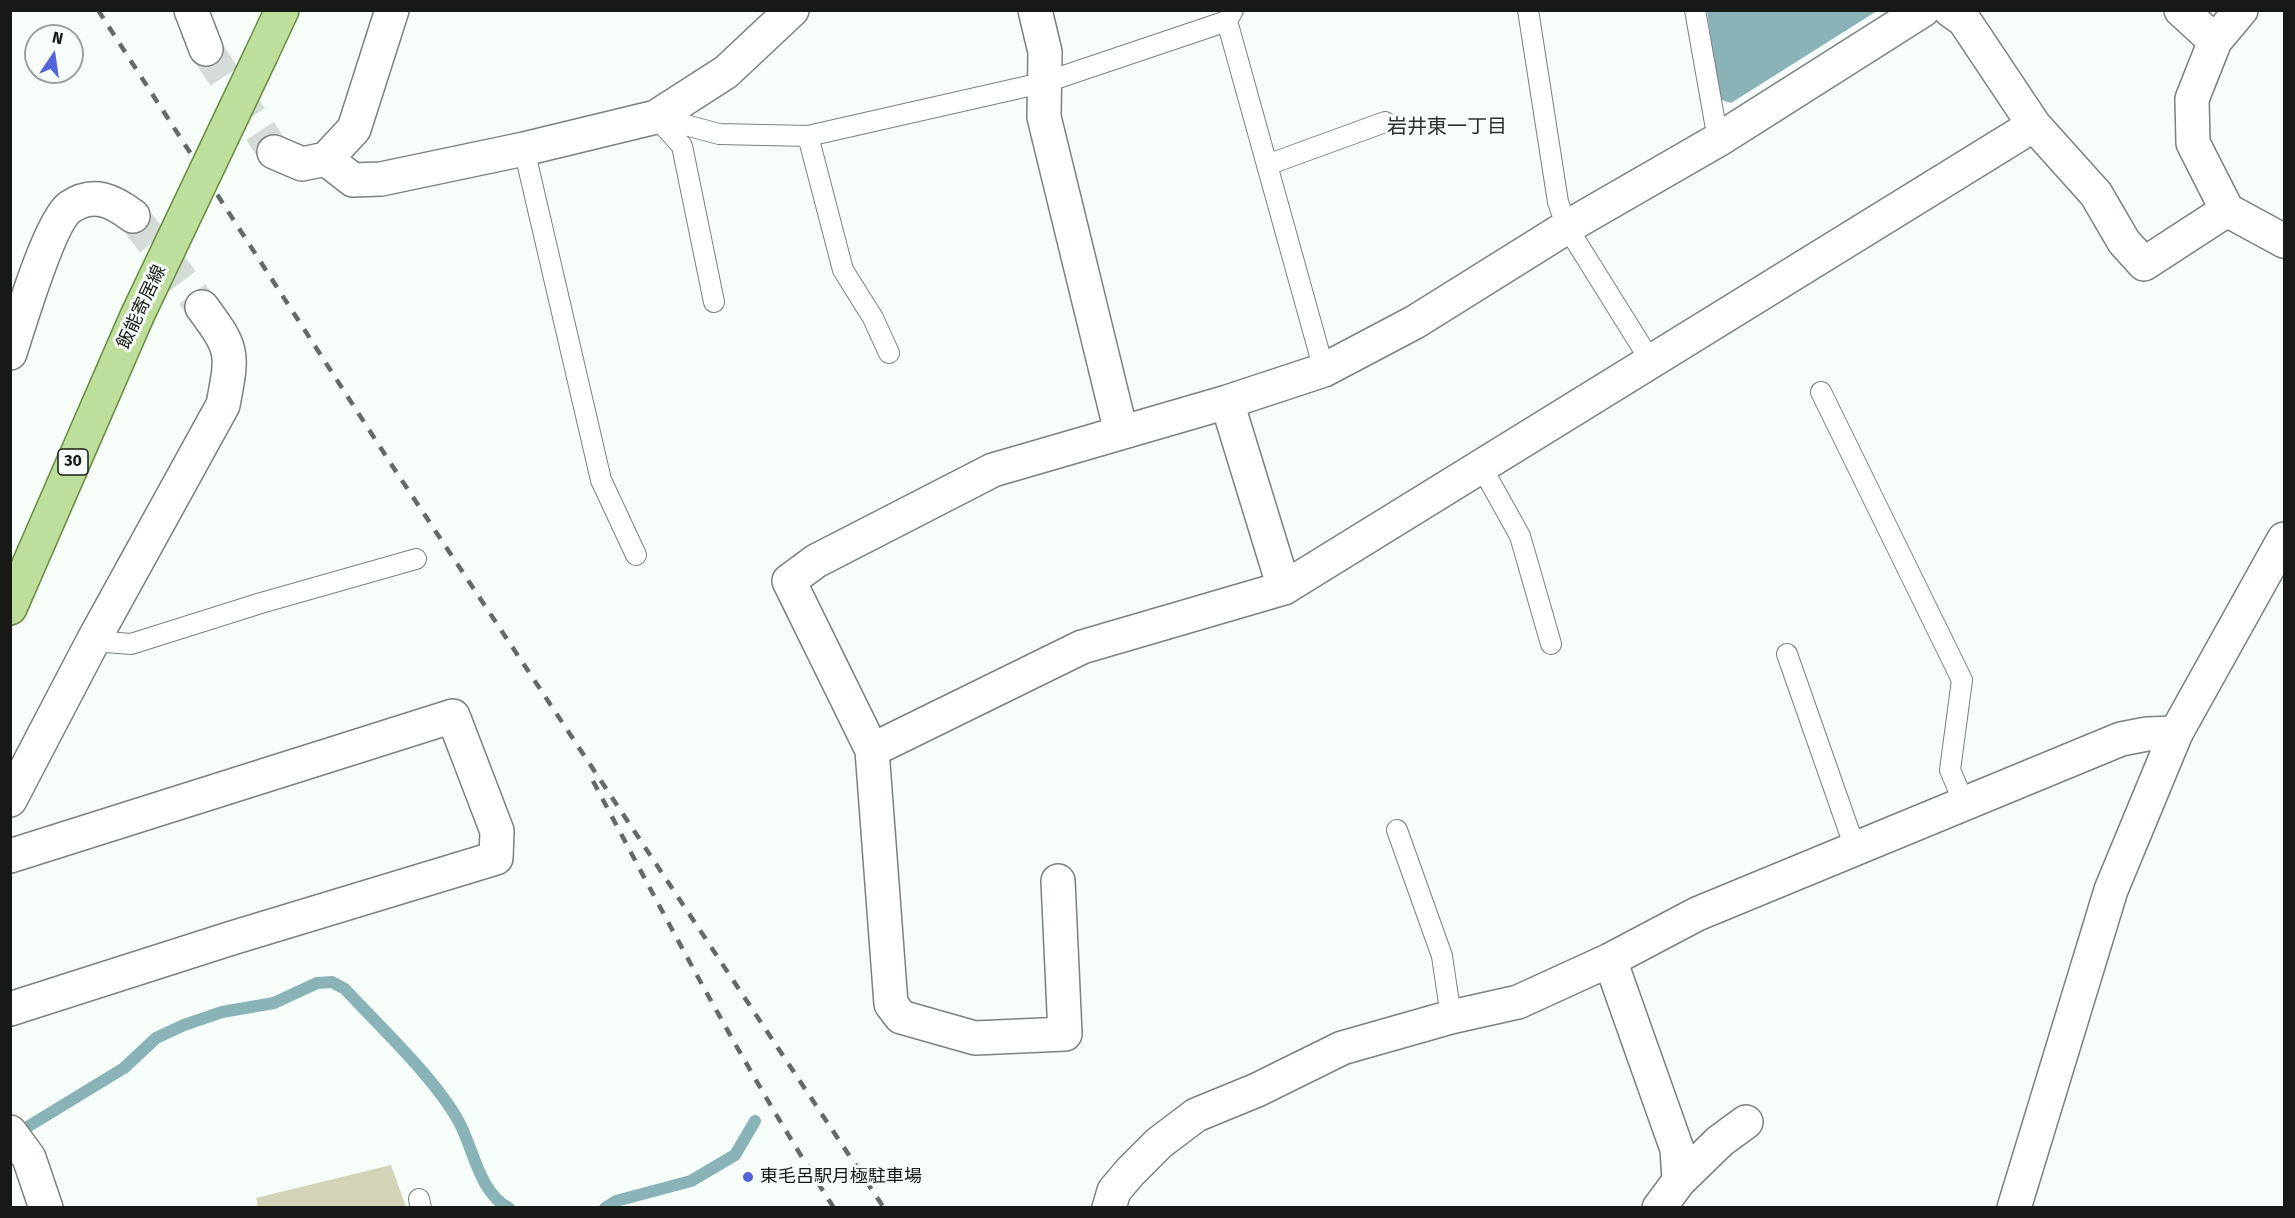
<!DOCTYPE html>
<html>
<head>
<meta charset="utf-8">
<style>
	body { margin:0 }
	#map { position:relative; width:2295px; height:1218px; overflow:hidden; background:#f7fef9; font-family:"Fira Sans",sans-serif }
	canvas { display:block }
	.frame { position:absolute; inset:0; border:12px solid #171917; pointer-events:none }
	.north { position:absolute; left:24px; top:24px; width:60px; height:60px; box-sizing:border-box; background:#f7fef9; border:2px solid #9da29f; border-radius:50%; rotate:13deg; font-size:16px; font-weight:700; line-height:24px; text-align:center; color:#171917 }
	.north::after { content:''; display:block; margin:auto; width:21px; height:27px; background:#5563da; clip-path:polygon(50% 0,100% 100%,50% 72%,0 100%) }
</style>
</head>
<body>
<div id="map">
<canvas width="2295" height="1218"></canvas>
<div class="frame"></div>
<div class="north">N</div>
</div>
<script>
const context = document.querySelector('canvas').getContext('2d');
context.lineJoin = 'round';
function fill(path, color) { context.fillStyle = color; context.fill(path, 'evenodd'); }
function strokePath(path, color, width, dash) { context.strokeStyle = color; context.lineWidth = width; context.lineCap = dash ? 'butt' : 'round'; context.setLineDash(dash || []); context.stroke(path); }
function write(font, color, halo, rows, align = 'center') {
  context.font = font + ' "Fira Sans","Noto Sans JP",sans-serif'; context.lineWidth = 6; context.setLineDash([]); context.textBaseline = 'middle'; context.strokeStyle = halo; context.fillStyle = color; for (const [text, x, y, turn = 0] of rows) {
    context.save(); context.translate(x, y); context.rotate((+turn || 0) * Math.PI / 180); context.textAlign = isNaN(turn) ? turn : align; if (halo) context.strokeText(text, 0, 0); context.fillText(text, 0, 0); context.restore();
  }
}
fill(new Path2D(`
	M391 1165 406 1207H258L256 1198Z`), '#d3d3b8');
fill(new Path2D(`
	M1707 11H1877L1731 103 1719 99Z`), '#89b3b7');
strokePath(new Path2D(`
	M29 1126 124 1068 156 1038 184 1025 222 1012 274 1003 317 983 332 982 345 989C380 1027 435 1078 459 1122 473 1147 479 1193 509 1208
	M605 1208 616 1201 691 1181 735 1155 755 1121`), '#89b3b7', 12);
strokePath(new Path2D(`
	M206 49 274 152
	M133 216 202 307`), '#d5dcd7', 33, [33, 16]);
const service = new Path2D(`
	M1233 10 1227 21 1324 370
	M1528 10 1558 202 1567 227 1650 360
	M1695 10 1718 140
	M656 117 719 134 808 136 1046 82 1227 21
	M656 117 682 146 714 302
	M808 136 843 270 873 318 889 353
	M524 149 601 480 636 555
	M1267 165 1385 122
	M1821 392 1962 680 1950 770 1964 803
	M1480 464 1520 536 1551 644
	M93 641 131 644 261 603 416 559
	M1787 654 1855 848
	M1397 830 1442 956 1451 1017
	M419 1199 421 1208`);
const minor = new Path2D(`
	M191 10 206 49
	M1035 10 1045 52 1044 117 1121 432
	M1950 10 1964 20 2034 125 2096 194 2124 242 2144 264 2227 210 2284 241
	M2181 10 2215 41
	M274 152 302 164 326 159 354 129 392 10
	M326 159 353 180 381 179 524 149 656 117 726 72 792 10
	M2227 210 2193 143 2192 99 2215 41 2241 10
	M10 353C19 325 50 221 70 207 94 191 113 201 133 216
	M1227 402 1284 588
	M872 750 1082 647 1284 588 2034 125
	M10 800 93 641 223 405C233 352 234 350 202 307
	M10 856 453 716 497 831 496 858 232 938 10 1009
	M1058 881 1065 1034 975 1038 901 1017 891 1004 872 750 789 581 816 561 993 470 1227 402 1324 370 1415 322 1567 227 1718 140 1923 10
	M1610 960 1677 1149 1679 1181 1659 1208
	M10 1132 29 1158 46 1208
	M1679 1181 1720 1141 1746 1122
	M1109 1208 1114 1191 1130 1172 1159 1143 1196 1115 1257 1090 1342 1048 1451 1017 1518 1002 1610 960 1697 914 2121 739 2147 734 2176 733`);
const tertiary = new Path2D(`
	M2014 1208 2111 890 2176 733 2284 539`);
const primary = new Path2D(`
	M261 55 282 10
	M10 608 137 316`);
strokePath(service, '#7b817d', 22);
strokePath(minor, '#7b817d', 36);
strokePath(tertiary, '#7b817d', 36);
strokePath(primary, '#678c42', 36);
strokePath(service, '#fff', 20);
strokePath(minor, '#fff', 33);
strokePath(tertiary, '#fff', 33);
strokePath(primary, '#bedf9b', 33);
strokePath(new Path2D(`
	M98 10 395 470 884 1208
	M593 781C670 926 745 1070 834 1208`), '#666a67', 4.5, [10, 10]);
const primaryBridge = new Path2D(`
	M137 316 261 55`);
strokePath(primaryBridge, '#678c42', 36, []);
strokePath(primaryBridge, '#bedf9b', 33);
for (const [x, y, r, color] of [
	[748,1177,6,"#5563da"]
]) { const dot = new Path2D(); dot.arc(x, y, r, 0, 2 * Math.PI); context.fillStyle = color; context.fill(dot); strokePath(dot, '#f7fef9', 2); }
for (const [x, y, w] of [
	[73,462,30]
]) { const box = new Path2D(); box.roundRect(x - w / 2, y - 13, w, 26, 4.5); context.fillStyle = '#f7fef9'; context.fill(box); strokePath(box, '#171917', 1.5); }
write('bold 16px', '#171917', null, [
	["30",73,462]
]);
write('18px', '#171917', '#f7fef9', [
	["飯能寄居線",142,307,-65]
]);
write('18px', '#171917', '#f7fef9', [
	["東毛呂駅月極駐車場",760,1177]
], 'left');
write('20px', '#2b302d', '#f7fef9', [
	["岩井東一丁目",1447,127]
]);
</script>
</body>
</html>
